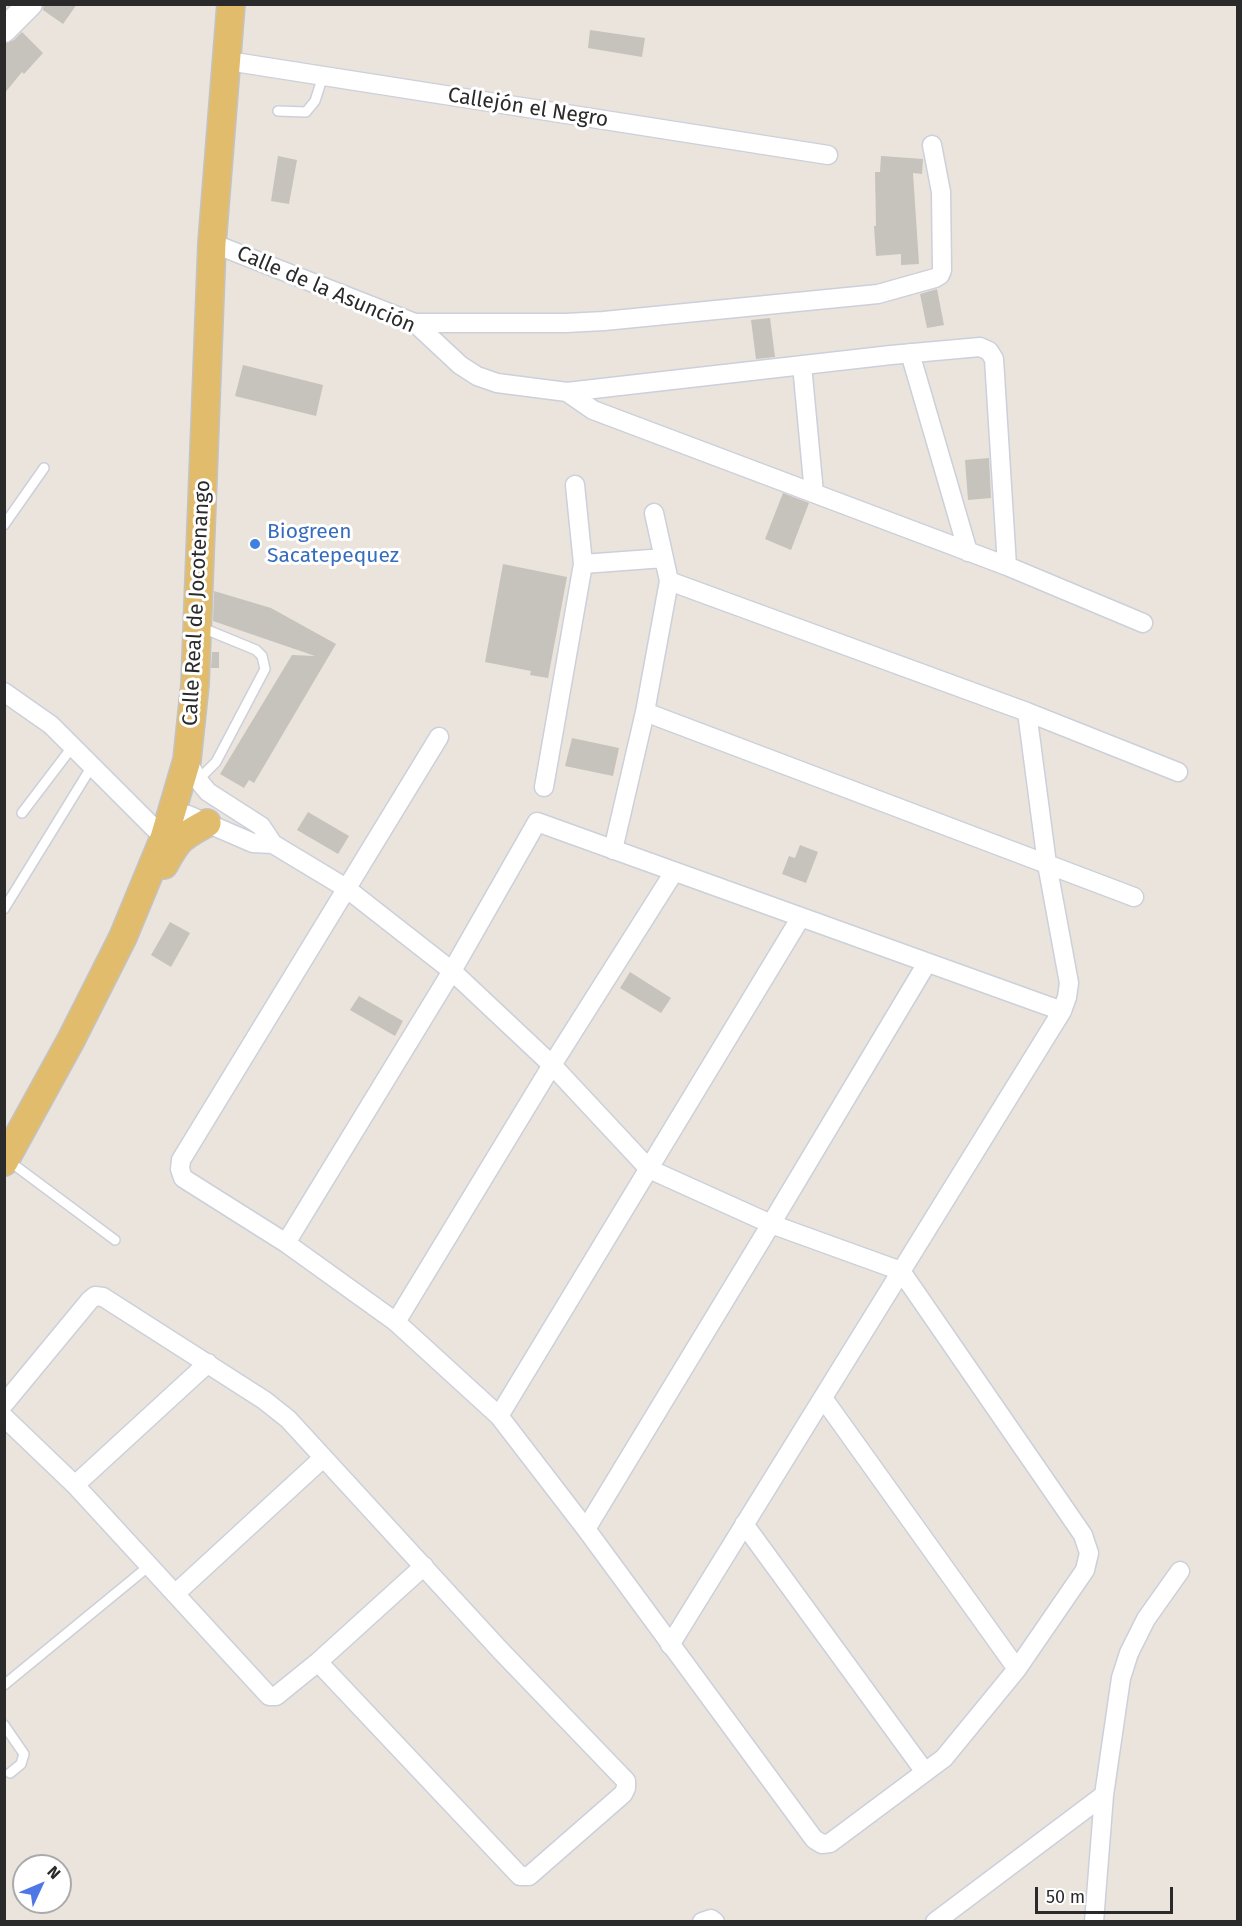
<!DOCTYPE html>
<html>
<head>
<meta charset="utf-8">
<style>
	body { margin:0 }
	#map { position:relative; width:1242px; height:1926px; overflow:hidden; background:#eae4dd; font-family:"Fira Sans",sans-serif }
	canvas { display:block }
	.frame { position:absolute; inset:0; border:6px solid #2a2a2a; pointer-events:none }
	.north { position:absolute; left:12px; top:1854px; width:60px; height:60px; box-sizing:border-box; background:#fff; border:2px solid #aaa; border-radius:50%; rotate:46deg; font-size:16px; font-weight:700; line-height:24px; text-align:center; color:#2a2a2a }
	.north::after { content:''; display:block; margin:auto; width:21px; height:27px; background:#4f77e6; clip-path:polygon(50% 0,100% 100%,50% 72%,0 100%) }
	.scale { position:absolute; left:1035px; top:1887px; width:138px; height:27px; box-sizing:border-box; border:3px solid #2a2a2a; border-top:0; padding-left:8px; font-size:18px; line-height:21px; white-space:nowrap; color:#2a2a2a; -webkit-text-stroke:4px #fff; paint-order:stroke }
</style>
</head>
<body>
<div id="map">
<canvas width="1242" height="1926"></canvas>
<div class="frame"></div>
<div class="north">N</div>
<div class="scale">50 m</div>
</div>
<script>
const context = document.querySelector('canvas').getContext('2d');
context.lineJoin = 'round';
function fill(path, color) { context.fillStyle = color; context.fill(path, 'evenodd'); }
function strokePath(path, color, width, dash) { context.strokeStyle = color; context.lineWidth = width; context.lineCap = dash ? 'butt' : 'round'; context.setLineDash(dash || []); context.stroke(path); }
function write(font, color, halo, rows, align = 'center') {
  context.font = font + ' "Fira Sans",sans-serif'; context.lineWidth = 6; context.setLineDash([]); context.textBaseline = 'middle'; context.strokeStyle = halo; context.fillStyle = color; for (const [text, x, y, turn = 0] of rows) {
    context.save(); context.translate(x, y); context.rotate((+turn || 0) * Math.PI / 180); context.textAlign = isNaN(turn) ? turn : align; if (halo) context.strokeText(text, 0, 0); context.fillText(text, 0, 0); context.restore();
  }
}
fill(new Path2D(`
	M44 4H77L63 24 43 10Z
	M590 30 645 38 642 57 588 48Z
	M22 32 43 53 24 74 22 72 4 94V44L14 40Z
	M278 156 297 160 289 204 271 201Z
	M881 156 923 159 922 174 913 173 919 264 901 265V254L876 256 874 226H876L875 172H880Z
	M937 289 944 325 927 328 920 294Z
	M770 318 775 357 756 359 751 320Z
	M243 365 323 385 316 416 235 396Z
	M989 458 991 498 968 500 965 460Z
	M783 493 809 503 791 550 765 539Z
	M503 564 567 577 548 678 530 675 531 671 485 662Z
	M214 591 271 608 336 644 254 783 249 780 244 788 220 774 292 655 315 656 213 621Z
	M212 652H219V668H211Z
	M572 738 619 748 613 776 565 766Z
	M308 812 349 836 338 854 297 830Z
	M800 845 818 852 806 883 782 874 789 856 795 858Z
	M170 922 190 933 171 967 151 955Z
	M630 972 671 998 661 1013 620 988Z
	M359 996 403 1021 395 1036 350 1010Z`), '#c6c2bc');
const lane = new Path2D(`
	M278 111 306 112 315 101 323 76
	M4 525 44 468
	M198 780 216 762 265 669 262 656 256 650 200 627
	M22 813 73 746
	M4 909 92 766
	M9 1161 115 1240
	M4 1685 149 1566
	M4 1725 24 1754 21 1764 10 1773`);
const street = new Path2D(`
	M228 61 828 155
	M212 243 415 323 460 365 477 376 497 383 567 392 891 355 980 347 989 351 994 359 1007 566
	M415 323H566L604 321 878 294 935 278 940 275 942 270 941 192 932 145
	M910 353 968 552
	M802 365 814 493
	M567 392 593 410 1007 566 1143 623
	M583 564 664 558
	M669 581 1027 712 1178 772
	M4 692 51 725 164 838
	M645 712 1134 897
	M187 760 198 780 208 792 261 826 273 844 346 888 452 971 552 1065 649 1169 771 1224 901 1271 1083 1535 1089 1553 1085 1570 1017 1669 944 1758 830 1843 822 1844 814 1839 586 1529 499 1416 396 1322 286 1243 183 1178 180 1169 181 1160 439 737
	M544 787 583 564 575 485
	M172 811 188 815 253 843 273 844
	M613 850 645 712 669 581 654 513
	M286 1243 452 971 537 822 1062 1011
	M396 1322 552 1065 674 872
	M823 1398 1017 1669
	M4 1404 90 1300 95 1296 103 1297 264 1400 288 1419 500 1650 626 1781V1788L623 1794 529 1876H520L318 1662
	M499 1416 801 917
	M4 1417 75 1485 269 1696H276L318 1662 424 1566
	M75 1485 208 1363
	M744 1524 925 1772
	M586 1529 771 1224 927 963
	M175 1594 323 1458
	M670 1645 1062 1011 1067 997 1069 983 1047 864 1027 712
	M702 1922 711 1919 715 1922
	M935 1922 1104 1795
	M1094 1922 1104 1795 1121 1678 1129 1653 1146 1619 1180 1571`);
const secondary = new Path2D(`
	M4 30 30 4`);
const primary = new Path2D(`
	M164 865C178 839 181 837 207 823
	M4 1162 71 1040 123 937 164 838 187 760 195 684 212 243 231 4`);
strokePath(lane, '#ccd0da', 12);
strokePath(street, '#ccd0da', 21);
strokePath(secondary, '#ccd0da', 27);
strokePath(primary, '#c3c3c3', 30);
strokePath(lane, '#fff', 9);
strokePath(street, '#fff', 18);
strokePath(secondary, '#fff', 24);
strokePath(primary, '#e1bc6c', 27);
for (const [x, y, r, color] of [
	[255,544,6,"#3f7fe0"]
]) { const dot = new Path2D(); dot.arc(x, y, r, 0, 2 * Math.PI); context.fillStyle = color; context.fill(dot); strokePath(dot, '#fff', 2); }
write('21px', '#2a2a2a', '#fff', [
	["Callejón el Negro",528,108,9],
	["Calle de la Asunción",326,290,23],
	["Calle Real de Jocotenango",197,603,-87]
]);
write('21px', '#366cbe', '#fff', [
	["Biogreen",267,532],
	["Sacatepequez",267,556]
], 'left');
</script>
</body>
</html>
